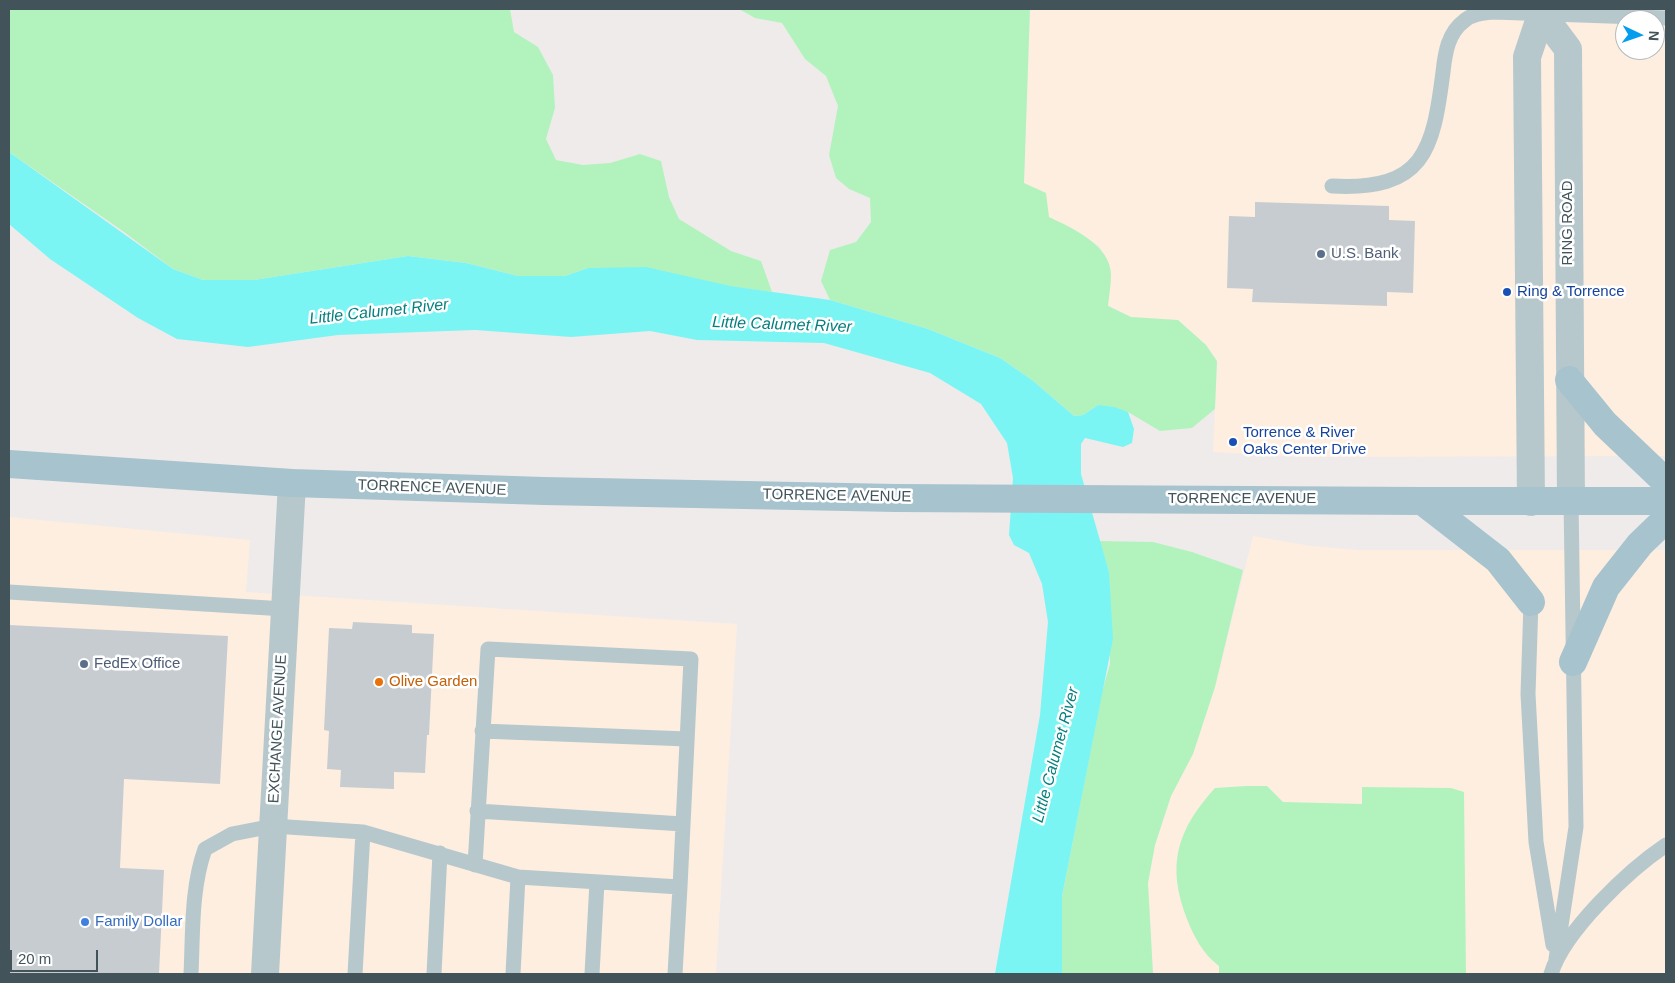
<!DOCTYPE html>
<html>
<head>
<meta charset="utf-8">
<style>
	body { margin:0 }
	#map { position:relative; width:1675px; height:983px; overflow:hidden; background:#efebeb; font-family:Helvetica,sans-serif }
	canvas { display:block }
	.frame { position:absolute; inset:0; border:10px solid #42545a; pointer-events:none }
	.north { position:absolute; left:1615px; top:10px; width:50px; height:50px; box-sizing:border-box; background:#fff; border:1px solid #b3bbbd; border-radius:50%; rotate:93deg; font-size:14px; font-weight:700; line-height:20px; text-align:center; color:#42545a }
	.north::after { content:''; display:block; margin:auto; width:18px; height:22px; background:#059dee; clip-path:polygon(50% 0,100% 100%,50% 72%,0 100%) }
	.scale { position:absolute; left:10px; top:950px; width:88px; height:22px; box-sizing:border-box; border:2px solid #42545a; border-top:0; padding-left:6px; font-size:15px; line-height:18px; white-space:nowrap; color:#42545a; -webkit-text-stroke:4px #fff; paint-order:stroke }
</style>
</head>
<body>
<div id="map">
<canvas width="1675" height="983"></canvas>
<div class="frame"></div>
<div class="north">N</div>
<div class="scale">20 m</div>
</div>
<script>
const context = document.querySelector('canvas').getContext('2d');
context.lineJoin = 'round';
function fill(path, color) { context.fillStyle = color; context.fill(path, 'evenodd'); }
function strokePath(path, color, width, dash) { context.strokeStyle = color; context.lineWidth = width; context.lineCap = dash ? 'butt' : 'round'; context.setLineDash(dash || []); context.stroke(path); }
function write(font, color, halo, rows, align = 'center') {
  context.font = font + ' Helvetica,sans-serif'; context.lineWidth = 5; context.setLineDash([]); context.textBaseline = 'middle'; context.strokeStyle = halo; context.fillStyle = color; for (const [text, x, y, turn = 0] of rows) {
    context.save(); context.translate(x, y); context.rotate((+turn || 0) * Math.PI / 180); context.textAlign = isNaN(turn) ? turn : align; if (halo) context.strokeText(text, 0, 0); context.fillText(text, 0, 0); context.restore();
  }
}
fill(new Path2D(`
	M1030 9H1666V456L1299 457 1213 452 1217 361 1206 345 1178 320 1131 317 1108 305 1111 272 1100 247 1072 228 1049 217 1024 183ZM1625 20H1655V50H1625Z
	M9 517 250 540 246 592 737 624 716 974H9Z
	M1253 536 1311 546 1358 550H1666V974H1153L1148 883 1155 845 1171 796 1193 754 1215 687Z`), '#feeee0');
fill(new Path2D(`
	M9 9H510L514 32 538 47 553 75 555 108 546 139 556 160 583 165 610 163 640 154 661 161 669 197 679 219 731 251 761 261 772 292 588 268 565 276H518L466 263 408 256 254 280H203L173 269 124 232 9 152Z
	M739 9H1030L1024 183 1046 193 1049 217C1072 228 1111 245 1111 275 1111 285 1109 295 1108 306L1131 317 1178 320 1206 345 1217 361 1215 409 1192 428 1160 431 1128 412 1098 405 1083 415 1074 416 1032 380 1000 358 928 329 830 300 821 281 830 250 856 242 871 222 870 198 849 189 836 178 829 155 838 106 826 76 805 59 782 23 755 18Z
	M1099 541 1153 542 1192 552 1243 570 1215 687 1193 754 1171 796 1155 845 1148 883 1153 974H1062V896L1102 692 1110 664 1109 572Z
	M1246 786H1267L1283 802 1362 804V787L1451 788 1464 792 1466 974H1219V966C1203 954 1194 937 1187 919 1166 865 1177 830 1215 788Z`), '#b2f3bd');
fill(new Path2D(`
	M9 152 173 269 203 280H254L408 256 466 263 518 276H565L588 268 646 267 730 286 830 300 928 329 1000 358 1032 380 1074 416 1083 415 1098 405 1114 407 1128 412 1134 429 1132 443 1123 447 1085 438 1081 444V474L1109 572 1113 639 1062 896V974H995L1040 715 1048 622 1042 584 1029 553 1014 545 1009 535 1013 478 1007 443 981 404 930 373 824 343 697 340 650 331 571 337 475 330 338 335 248 347 177 339 138 318 50 259 9 224Z`), '#7af5f4');
fill(new Path2D(`
	M1255 202 1389 206V220L1415 221 1413 293 1387 292V306L1252 302 1253 289 1227 288 1229 216 1255 217Z
	M353 622 412 625V633L434 634 429 735H427L425 773 394 772V789L340 787 341 770 327 769 329 731 324 730 329 628 352 629Z
	M9 625 228 636 220 784 124 779 120 868 164 870 159 974H9Z`), '#c7ccd1');
strokePath(new Path2D(`
	M1332 186C1424 191 1433 151 1443 72 1445 53 1448 33 1464 21 1472 14 1483 13 1493 12L1666 18
	M9 592 285 609
	M1531 602 1528 694 1536 842 1553 945
	M482 731 687 739
	M477 811 683 824
	M475 865 488 649 691 659 680 887
	M1556 959 1576 827 1571 501
	M191 974C193 933 191 888 205 849L232 834 273 826 363 832 518 877 680 887 675 974
	M355 974 363 832
	M434 974 440 853
	M513 974 518 877
	M592 974 597 882
	M1551 974C1564 931 1629 870 1666 845`), '#b7c8cd', 15);
strokePath(new Path2D(`
	M1542 14 1568 49 1571 501
	M1531 502 1527 57 1543 9
	M265 974 292 483`), '#b7c8cd', 28);
strokePath(new Path2D(`
	M1569 380 1605 424 1666 482
	M9 464 292 483 544 491 896 498 1422 501H1666
	M1422 501 1498 560 1531 602
	M1573 662 1606 587 1640 544 1666 519`), '#a7c3ce', 28);
for (const [x, y, r, color] of [
	[1321,254,5,"#5c6f8a"],
	[1507,292,5,"#1a4fb4"],
	[1233,442,5,"#1a4fb4"],
	[84,664,5,"#5c6f8a"],
	[379,682,5,"#e8710a"],
	[85,922,5,"#3f7fe0"]
]) { const dot = new Path2D(); dot.arc(x, y, r, 0, 2 * Math.PI); context.fillStyle = color; context.fill(dot); strokePath(dot, '#fff', 2); }
write('15px', '#42545a', '#fff', [
	["RING ROAD",1568,223,-90],
	["TORRENCE AVENUE",432,488,2],
	["TORRENCE AVENUE",837,496,1],
	["TORRENCE AVENUE",1242,499],
	["EXCHANGE AVENUE",278,729,-87]
]);
write('15px', '#4e5e75', '#fff', [
	["U.S. Bank",1331,254],
	["FedEx Office",94,664]
], 'left');
write('15px', '#164399', '#fff', [
	["Ring & Torrence",1517,292],
	["Torrence & River",1243,433],
	["Oaks Center Drive",1243,450]
], 'left');
write('15px', '#c56008', '#fff', [
	["Olive Garden",389,682]
], 'left');
write('15px', '#366cbe', '#fff', [
	["Family Dollar",95,922]
], 'left');
write('italic 16px', '#05807f', '#fff', [
	["Little Calumet River",379,312,-6],
	["Little Calumet River",782,325,2],
	["Little Calumet River",1056,755,-75]
]);
</script>
</body>
</html>
